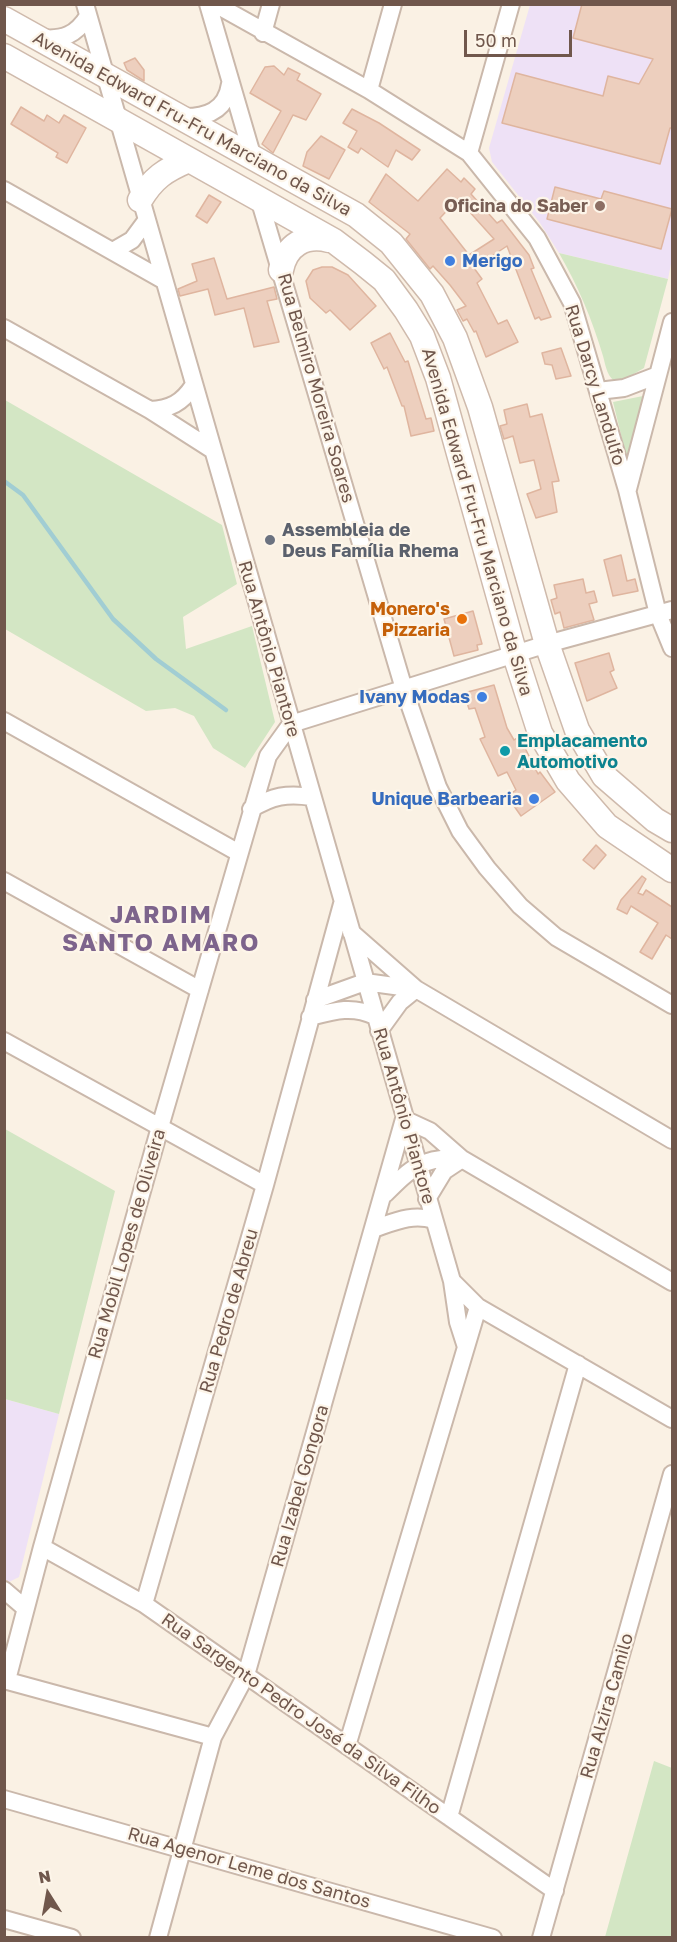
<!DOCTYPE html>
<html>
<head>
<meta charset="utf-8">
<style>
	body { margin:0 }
	#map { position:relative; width:677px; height:1942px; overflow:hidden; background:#faf1e4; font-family:"Golos Text",sans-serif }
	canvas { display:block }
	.frame { position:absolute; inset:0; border:6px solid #70574c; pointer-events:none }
	.north { position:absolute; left:18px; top:1864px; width:60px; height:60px; -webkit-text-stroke:4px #fdf5e9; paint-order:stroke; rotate:349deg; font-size:16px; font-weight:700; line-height:24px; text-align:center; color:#70574c }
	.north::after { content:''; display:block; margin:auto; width:21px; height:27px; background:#70574c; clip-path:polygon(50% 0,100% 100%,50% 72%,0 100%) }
	.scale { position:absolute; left:464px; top:30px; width:108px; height:27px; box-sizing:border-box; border:3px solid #70574c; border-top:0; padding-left:8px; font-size:18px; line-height:21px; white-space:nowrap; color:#70574c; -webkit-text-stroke:4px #fdf5e9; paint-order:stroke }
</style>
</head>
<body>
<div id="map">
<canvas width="677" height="1942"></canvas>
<div class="frame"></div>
<div class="north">N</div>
<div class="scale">50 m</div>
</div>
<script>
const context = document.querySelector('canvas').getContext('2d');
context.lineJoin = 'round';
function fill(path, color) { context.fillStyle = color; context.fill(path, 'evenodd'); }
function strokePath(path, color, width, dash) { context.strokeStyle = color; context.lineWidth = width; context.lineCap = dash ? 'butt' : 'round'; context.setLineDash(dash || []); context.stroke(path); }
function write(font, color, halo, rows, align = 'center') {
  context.font = font + ' "Golos Text",sans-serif'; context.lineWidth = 4.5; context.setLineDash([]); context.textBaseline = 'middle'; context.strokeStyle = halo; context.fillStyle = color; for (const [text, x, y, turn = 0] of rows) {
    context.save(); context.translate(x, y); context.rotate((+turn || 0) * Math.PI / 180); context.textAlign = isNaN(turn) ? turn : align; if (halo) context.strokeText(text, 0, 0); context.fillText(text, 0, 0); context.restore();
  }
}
fill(new Path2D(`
	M530 5H672V259L668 279 559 253 540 223 492 162 489 148Z
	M5 1399 59 1414 19 1577 9 1582 5 1579Z`), '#eee1f6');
fill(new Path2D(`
	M559 253 668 279 644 368 618 383C607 378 606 367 603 356 592 319 578 286 559 253Z
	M650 390 631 459H627L613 402 643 396Z
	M5 400 222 525 237 584 183 617 186 649 252 626 275 722 245 768 213 748 194 716 175 708 146 711 5 629Z
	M5 1129 115 1191 59 1414 5 1399Z
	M654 1761 672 1768V1937H605Z`), '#d3e6c4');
strokePath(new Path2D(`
	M4 481 23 495 113 619 156 659 226 710`), '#a1cdd3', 4.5);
const building = new Path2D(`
	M582 4H672V128H670L660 164 502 123 516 73 603 96 608 76 639 84 653 59 573 38Z
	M135 58 144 70V81L127 70 124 63Z
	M274 66 284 75 288 68 300 74 297 80 321 94 306 120 293 115 273 153 262 144 281 111 250 93 265 67Z
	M21 107 44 121 47 115 59 123 64 115 86 128 67 163 56 157 58 153 11 124Z
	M352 109 379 123 420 150 412 160 396 150 388 167 361 148 358 153 348 147 357 131 343 123Z
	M321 136 345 150 329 179 303 166 307 152Z
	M447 169 461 182 464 178 475 189 471 194 497 223 502 220 529 255 534 268 531 269 551 317 541 320 539 317 535 319 507 246 474 268 482 279 477 283 498 324 507 320 518 342 486 357 476 331 474 332 467 319 463 321 457 310 466 306 450 285 433 266 430 269 406 239 410 234 369 202 386 174 418 201ZM458 199 494 239 469 255 440 218Z
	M555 187 601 199 604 191 672 209 661 249 547 219Z
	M209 195 221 202 207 223 196 216Z
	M214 258 227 299 274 287 277 299 267 301 279 342 254 347 244 308 215 315 208 289 180 296 178 289 197 281 192 264Z
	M322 267H332L348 275 376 306 350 330 330 310 326 313 310 298 306 281 313 270Z
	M390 333 405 362 408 361 426 419 431 418 434 431 411 436 404 406H402L387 367 384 369 371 343Z
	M561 348 571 376 556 379 552 365 545 364 542 353Z
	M527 404 530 417 542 414 559 481 552 482 557 512 536 518 527 494 541 489 534 460 520 463 513 436 504 439 500 426 507 424 504 410Z
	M621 555 627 581 635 579 638 591 613 596 604 560Z
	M583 579 586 593 594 591 597 602 589 604 594 620 564 628 560 612 555 614 551 600 557 598 554 585Z
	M473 611 482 644 477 645 478 650 454 656 444 619Z
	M609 653 614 670 610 672 617 688 587 701 575 663Z
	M494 685 507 728 514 740 517 738 523 749 525 748 538 774 540 772 555 792 521 816 507 796 516 790 507 772 498 776 480 739 485 737 475 708 469 709 464 693Z
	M596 845 606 855 594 869 583 860Z
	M642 876 646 879 638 893 643 895 646 890 672 907V939L666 935 652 959 640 952 658 923 631 906 627 914 617 909 621 900Z`);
fill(building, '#edcfbe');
strokePath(building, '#dfb59f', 1.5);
const minor = new Path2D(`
	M85 4 452 1281 478 1307 672 1419
	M208 4 253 158
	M215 4 369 90 469 153 537 238 572 303 627 490 658 614 672 648
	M263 33 271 4
	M42 38C63 40 76 35 88 16
	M369 90 393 4
	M181 117C206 118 226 111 230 84
	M469 153 511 4
	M4 190 163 280
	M260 202 404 689 438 787 460 831 487 868 520 906 556 937 672 1005
	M113 251 132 240 146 221
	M4 328 150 410 211 449
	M598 391 624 388 658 375
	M150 410C170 409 182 403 193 386
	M628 489 672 322
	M4 721 239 853
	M251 809C272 796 287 793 312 797
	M4 881 200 990
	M351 932 416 989 400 1002 379 1031
	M315 1000 365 982 416 989 672 1140
	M310 1017C333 1011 352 1005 375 1016
	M4 1041 265 1185
	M385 1194C410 1169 424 1155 462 1159
	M427 1199 444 1171 462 1159
	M373 1229C394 1222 412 1213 434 1220
	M452 1281 458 1322 466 1347
	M42 1547 144 1604 555 1891
	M4 1590 25 1608
	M144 1604 265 1185 342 904
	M4 1680 213 1737
	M7 1680 42 1547 160 1127 268 756 291 724 547 644 672 610
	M347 1746 478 1307
	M4 1799 493 1938
	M449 1817 578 1364
	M4 1919 72 1938
	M158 1938 213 1737 246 1675 404 1119 430 1131 462 1159 672 1282
	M541 1938 672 1474`);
const secondary = new Path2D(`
	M4 19 356 215 391 243 432 294 455 338 480 407 547 644 577 730 604 776 655 820 672 830
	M4 56 334 241 363 263 384 280 406 310 422 336 438 378 515 655 540 733 568 781 607 826 672 870
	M140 200C153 178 165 170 189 160
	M281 270C286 245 305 234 329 240`);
strokePath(minor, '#cab8ab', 20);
strokePath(secondary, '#cfbaac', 27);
strokePath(minor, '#fff', 16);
strokePath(secondary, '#fff', 24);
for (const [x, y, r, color] of [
	[600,206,6,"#8d6e63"],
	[450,261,6,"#3f7fe0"],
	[270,540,6,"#6b7280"],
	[462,619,6,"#e8710a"],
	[482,697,6,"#3f7fe0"],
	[505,751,6,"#0f9aa8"],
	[534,799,6,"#3f7fe0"]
]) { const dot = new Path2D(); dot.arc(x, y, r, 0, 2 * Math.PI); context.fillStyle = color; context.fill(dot); strokePath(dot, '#fdf5e9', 2); }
write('18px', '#70574c', '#fdf5e9', [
	["Avenida Edward Fru-Fru Marciano da Silva",192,124,29],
	["Rua Darcy Landulfo",595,385,73],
	["Rua Belmiro Moreira Soares",316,388,74],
	["Avenida Edward Fru-Fru Marciano da Silva",477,522,74],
	["Rua Antônio Piantore",269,649,74],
	["Rua Antônio Piantore",404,1116,74],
	["Rua Mobil Lopes de Oliveira",127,1244,-74],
	["Rua Pedro de Abreu",229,1311,-74],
	["Rua Izabel Gongora",300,1486,-74],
	["Rua Alzira Camilo",607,1706,-74],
	["Rua Sargento Pedro José da Silva Filho",301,1714,35],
	["Rua Agenor Leme dos Santos",249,1868,16]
]);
write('bold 18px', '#785e54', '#fdf5e9', [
	["Oficina do Saber",588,206]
], 'right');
write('bold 18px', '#366cbe', '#fdf5e9', [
	["Merigo",462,261,"left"],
	["Ivany Modas",470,697],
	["Unique Barbearia",522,799]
], 'right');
write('bold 18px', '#5b616d', '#fdf5e9', [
	["Assembleia de",282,530],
	["Deus Família Rhema",282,551]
], 'left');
write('bold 18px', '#c56008', '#fdf5e9', [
	["Monero's",450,609],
	["Pizzaria",450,630]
], 'right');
write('bold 18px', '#0d838f', '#fdf5e9', [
	["Emplacamento",517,741],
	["Automotivo",517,762]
], 'left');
context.letterSpacing = '1.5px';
write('bold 24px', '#7d648c', '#fdf5e9', [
	["JARDIM",161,915],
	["SANTO AMARO",161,943]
]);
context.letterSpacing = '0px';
</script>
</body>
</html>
